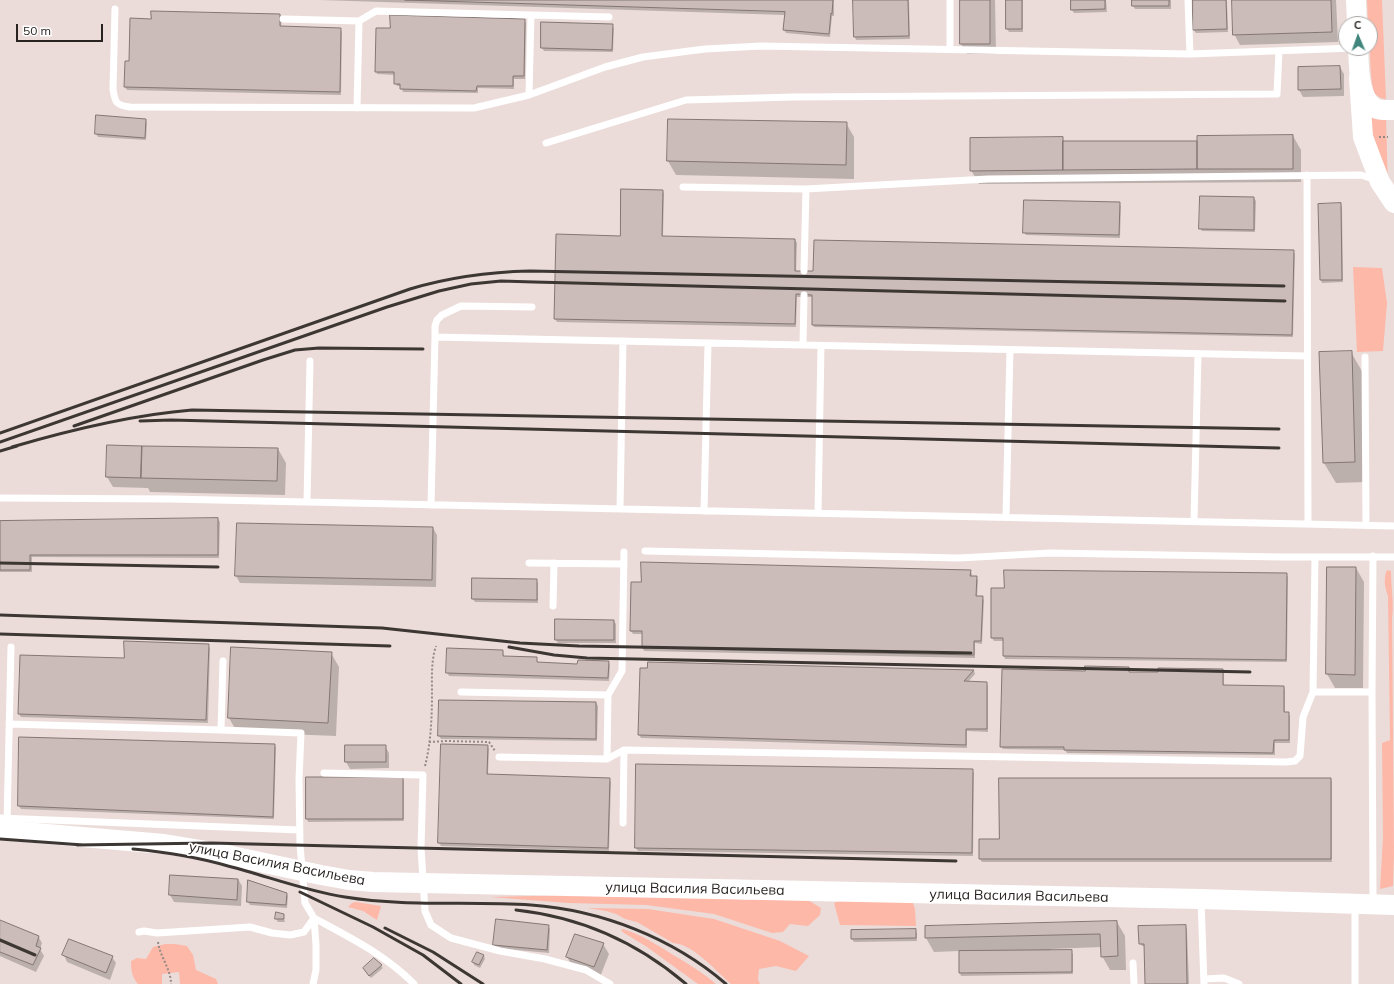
<!DOCTYPE html>
<html>
<head>
<meta charset="utf-8">
<style>
	body { margin:0 }
	#map { position:relative; width:1394px; height:984px; overflow:hidden; background:#ebdcd9; font-family:Mulish,sans-serif }
	canvas { display:block }
	.north { position:absolute; left:1338px; top:16px; width:40px; height:40px; box-sizing:border-box; background:#fff; border:1px solid #a9a7a6; border-radius:50%; rotate:358deg; font-size:11px; font-weight:700; line-height:16px; text-align:center; color:#282321 }
	.north::after { content:''; display:block; margin:auto; width:14px; height:18px; background:#41867c; clip-path:polygon(50% 0,100% 100%,50% 72%,0 100%) }
	.scale { position:absolute; left:16px; top:24px; width:87px; height:18px; box-sizing:border-box; border:2px solid #282321; border-top:0; padding-left:5px; font-size:12px; line-height:14px; white-space:nowrap; color:#282321; -webkit-text-stroke:3px #fff; paint-order:stroke }
</style>
</head>
<body>
<div id="map">
<canvas width="1394" height="984"></canvas>
<div class="north">С</div>
<div class="scale">50 m</div>
</div>
<script>
const context = document.querySelector('canvas').getContext('2d');
context.lineJoin = 'round';
function fill(path, color) { context.fillStyle = color; context.fill(path, 'evenodd'); }
function strokePath(path, color, width, dash) { context.strokeStyle = color; context.lineWidth = width; context.lineCap = dash ? 'butt' : 'round'; context.setLineDash(dash || []); context.stroke(path); }
function write(font, color, halo, rows, align = 'center') {
  context.font = font + ' Mulish,sans-serif'; context.lineWidth = 3.5; context.setLineDash([]); context.textBaseline = 'middle'; context.strokeStyle = halo; context.fillStyle = color; for (const [text, x, y, turn = 0] of rows) {
    context.save(); context.translate(x, y); context.rotate((+turn || 0) * Math.PI / 180); context.textAlign = isNaN(turn) ? turn : align; if (halo) context.strokeText(text, 0, 0); context.fillText(text, 0, 0); context.restore();
  }
}
fill(new Path2D(`
	M1367 0H1382L1386 99C1382 99 1378 97 1375 94 1369 83 1370 37 1370 24H1368Z
	M1366 110 1386 118 1388 189Z
	M1353 267 1382 268 1387 303 1383 351 1357 352Z
	M1387 570 1391 571C1391 586 1394 604 1392 618L1394 854 1393 886 1380 889 1383 837 1382 743 1390 740 1388 596C1385 588 1383 579 1387 570Z
	M611 894 698 896 747 900 771 898 808 900 821 908 820 915 808 926 790 924 783 932 772 933 714 914 646 905 568 903 490 897Z
	M841 900 906 902 913 903 915 909 916 926 840 925 834 903Z
	M356 902 381 906 377 920 363 911 348 907 352 903Z
	M587 908 648 909 714 919 780 941 809 956 796 971 776 966 759 969 758 979 760 984H731C716 971 693 944 673 943L637 922 625 919 616 914 606 911Z
	M623 929C642 935 659 946 675 956 689 964 703 973 716 984H698L647 947 624 933 621 930Z
	M165 944H175L187 946 193 955 196 970 216 979 218 984H180L179 972 162 974V984H138C132 977 131 971 131 961L137 958 146 959 153 947Z`), '#fdb8a8');
fill(new Path2D(`
	M320 0H834V16H832L830 37 786 33 784 30 785 15Z
	M854 0H909L910 39 856 40 855 37Z
	M961 0H995L996 54H967L961 44Z
	M1007 0H1023V32H1009L1007 29Z
	M1072 0H1106L1107 12 1074 13 1072 10Z
	M1133 0H1171V9H1135L1133 6Z
	M1194 0H1227L1228 32 1196 33 1194 30Z
	M1233 0H1336L1338 42 1240 45 1234 34Z
	M280 15 282 18 281 27 340 29 342 32 341 95 127 90 125 87 130 62 152 20Z
	M524 20 526 23 525 79H514V89L478 88V93L403 92 401 86H397L395 83V75L377 74 376 71 391 29Z
	M612 25 614 28 613 52 544 51 542 48Z
	M1340 67 1344 74V96L1303 97 1299 90Z
	M146 120 147 123 146 140 98 137 96 134Z
	M669 120 846 123 854 137V179L676 175 668 161Z
	M1293 136 1301 150V182L979 184 971 170 1062 138 1065 142H1198Z
	M663 191 664 194 663 237 795 240 797 243 796 272 1293 251 1295 254 1293 337 814 327 813 324V297H797L796 327 557 322 555 319 557 235 621 237Z
	M1254 198 1256 201 1255 232 1202 231 1200 228Z
	M1119 203 1121 206 1120 238 1026 235 1024 232Z
	M1340 204 1342 207 1343 282 1322 283 1321 280Z
	M1351 352 1363 373 1367 482 1336 483 1324 463Z
	M278 449 286 463 285 495 150 492 148 488 113 487 107 477Z
	M218 519 220 522 219 558 32 557V572H0V522Z
	M433 528 437 535 436 587 240 583 236 576Z
	M1328 568H1356L1364 582 1363 688H1335L1327 674Z
	M970 571 972 574V577H976L978 580 977 597H982L984 600 982 644 975 643V658L644 651 643 648V634H633L631 631Z
	M1286 574 1288 577 1287 662 1005 659 1004 656V641H994L992 638Z
	M473 579 536 580 538 583V603L475 602 473 599Z
	M556 620 614 621 616 624V643H558L556 640Z
	M208 645 210 648 208 723 21 717 19 714 124 659Z
	M503 651 504 657 536 658 538 663 578 665 608 662 610 665 609 681 449 676 447 672Z
	M331 653 339 667 336 736 237 732 229 718Z
	M649 663 974 671 975 674 968 682 986 683 988 686V732L967 731V748L641 738 639 735Z
	M1128 668 1130 673H1159L1223 670 1224 673V686L1284 687 1285 690V713H1288L1290 716V743H1275V755L1067 753 1065 750 1003 749 1001 746 1086 672Z
	M596 703 598 706 597 741 441 739 439 736Z
	M20 738 275 745 276 748 274 819 21 809 19 806Z
	M385 746 389 753V768L350 769 346 762Z
	M487 746 489 749 488 775 609 779 611 782 609 851 441 846 439 843Z
	M972 770 974 773 973 856 638 851 636 848Z
	M402 778 404 781V821L308 822 307 819Z
	M1331 779 1332 782V862H982L980 859 1000 840Z
	M171 876 238 879 242 886 241 906 174 902 170 895Z
	M249 881 286 893 288 896 287 908 250 905 248 902Z
	M283 915 285 922H278L276 919Z
	M0 921 38 936 42 943 40 949 44 956 36 972 0 956Z
	M1117 922 1125 936 1126 970H1110L1102 956 1101 947 1051 949V951H1071L1073 954V974L961 976 960 973V951L934 952 926 938V927Z
	M548 926 550 929 549 953 496 948 494 945Z
	M1185 926 1187 929 1189 984H1146L1145 946H1142L1140 943Z
	M915 930 917 933V941L854 942 852 939Z
	M603 944 609 954 600 977 573 967 567 957Z
	M477 953 484 956 485 959 480 968 474 965 473 962Z
	M64 955 112 957 116 963 110 980 67 962Z
	M381 966 383 968 371 978 366 972Z`), '#0003');
const building = new Path2D(`
	M405 0H833L832 14 831 13 829 34 783 30 785 12Z
	M853 0H908L909 36 854 37Z
	M960 0H990V44H960Z
	M1006 0H1022V29H1006Z
	M1071 0H1105V9L1071 10Z
	M1132 0H1169V6H1132Z
	M1193 0H1226L1227 29 1193 30Z
	M1232 0H1331L1332 32 1233 35Z
	M151 11 280 14V26L341 28 340 92 124 87 125 61H129L130 18 151 19Z
	M390 15 525 19 524 76H513V86H477L476 91 400 89V84H394V72H375L376 28H390Z
	M541 22 613 24 612 50 541 48Z
	M1340 66 1341 89 1298 90V67Z
	M96 115 146 119 145 138 95 134Z
	M668 119 847 122 846 165 667 161Z
	M1293 135V169H1197V136Z
	M1063 137V170L970 171V138Z
	M1063 141H1197V169L1063 170Z
	M621 189 663 190 662 236 795 239V271H813L814 240 1294 250 1292 335 812 325V295L796 294 795 324 554 319 556 234 620 236Z
	M1200 196 1254 197V230L1199 229Z
	M1024 200 1120 202 1119 235 1023 233Z
	M1341 203 1342 280H1320L1318 204Z
	M1352 351 1355 462 1323 463 1319 352Z
	M107 445 142 446 141 478 106 477Z
	M142 446 278 448 277 481 141 478Z
	M218 518V555H30V570H0V521Z
	M237 523 433 527 432 580 235 576Z
	M641 562 971 570 970 576H977L976 596H983L981 641H974V655L642 648V631H630L631 582H641Z
	M1327 567H1356L1355 675 1326 674Z
	M1004 570 1287 573 1286 660 1003 656V638H991V588H1004Z
	M472 578 537 579V600L472 599Z
	M555 619 614 620V640H555Z
	M124 641 209 644 206 720 18 714 20 655 124 658Z
	M231 647 332 652 328 723 228 718Z
	M447 648 503 650V656L537 657V662L577 664 578 660 609 661 608 678 446 673Z
	M648 662 974 670 964 681 987 682V729H966V745L638 735 640 668H647Z
	M1085 666 1129 667V672H1158V668L1223 669V685L1284 686V712H1289V740H1274L1273 753 1064 750V747H1000L1002 669 1085 671Z
	M439 700 596 702V739L438 736Z
	M19 737 275 744 273 817 18 806Z
	M441 744 488 745 487 774 610 778 608 848 438 843Z
	M345 745H386V762H345Z
	M636 764 973 769 972 853 635 848Z
	M306 777H403V819H306Z
	M999 778H1331V859H979V839H999Z
	M170 875 238 879 237 900 169 895Z
	M248 880 287 893 286 905 247 902Z
	M276 912 284 914V919H275Z
	M496 919 549 925 547 950 493 945Z
	M0 920 39 936 36 946 41 948 33 965 0 952Z
	M1117 921 1118 956 1101 957 1100 934 925 938V926Z
	M1186 925 1187 984H1145L1144 944H1139L1138 926Z
	M916 929V938L851 939V930Z
	M575 934 604 943 594 967 566 957Z
	M69 939 113 956 106 973 62 955Z
	M1072 950V972L959 973V951Z
	M477 952 484 955 479 965 472 962Z
	M374 958 382 965 369 976 363 968Z`);
fill(building, '#cbbcb9');
strokePath(building, '#837673', 1);
strokePath(new Path2D(`
	M1379 137H1388
	M429 742 446 741 489 742 495 751
	M425 766C431 743 432 716 432 692 432 677 431 661 436 646
	M158 942C160 957 171 969 171 984`), '#938986', 2, [2, 2]);
strokePath(new Path2D(`
	M950 0V49
	M1188 0 1190 54
	M115 9 113 89C115 103 116 105 130 107L474 108 529 95 605 67 643 57 705 49 761 46 1190 54 1355 48
	M283 19 359 21 357 108
	M359 21 376 11 609 17
	M529 95 531 15
	M546 143 686 100 793 97 1277 94 1279 51
	M1307 175 1308 524
	M683 187 806 189 988 179 1361 175 1376 180
	M804 271 806 189
	M435 337V326L437 320 442 315 461 306 532 307
	M803 345 804 295
	M1365 357 1366 525
	M0 498 170 499 1394 526
	M307 502 310 361
	M431 505 435 337 1307 356
	M620 509 623 341
	M704 511 708 343
	M818 513 821 346
	M1006 517 1010 350
	M1194 521 1198 354
	M645 551 959 558 1050 553 1281 557H1394
	M529 563 624 564
	M553 606 554 563
	M223 661 221 730 301 733 299 779 300 845 305 903 314 918 316 945V970L313 984
	M461 692 608 695
	M1313 692H1372
	M9 724 221 730
	M499 757 607 759 624 750 1286 762 1295 761 1300 756 1303 717 1313 692 1315 557
	M607 759 608 695 622 671 624 552
	M324 773 423 775 421 848 425 911 431 925 451 938 500 951 545 959 586 970 610 984
	M0 818 299 830
	M7 823 11 647
	M623 823 624 750
	M1201 900 1204 984
	M1373 902 1372 692 1373 556
	M314 918C349 937 386 955 414 984
	M139 932 144 931 157 933 250 927 272 933 290 935 304 932 314 918
	M1133 963 1134 984
	M1204 979 1224 978 1239 984
	M1355 984V906`), '#fff', 7);
strokePath(new Path2D(`
	M1356 0 1357 24
	M1358 48C1359 65 1358 98 1375 108 1381 111 1388 110 1394 110
	M1359 78 1363 137 1380 182 1394 203
	M0 830 164 844 213 852 321 875 349 880 373 882 1201 899 1394 905`), '#fff', 20);
strokePath(new Path2D(`
	M140 421 171 420 1279 448
	M74 426 263 360 295 350 319 348 423 349
	M0 433 410 289C450 277 488 272 530 271L1284 286
	M0 442 387 307 439 291 471 284 501 281 534 282 1285 301
	M12 447C70 430 131 415 192 410L1279 429
	M0 451 17 446
	M0 563 218 567
	M0 615 382 628 520 643 579 646 971 653
	M0 634 390 646
	M509 647 554 655 587 658 1250 672
	M0 839 83 845
	M77 845 210 843 956 861
	M133 849C165 852 197 857 228 866 267 876 305 891 345 897 406 907 469 901 531 905 601 910 673 938 726 984
	M300 892 373 927 423 955 461 984
	M516 910C580 917 637 942 686 984
	M385 928 433 952 483 984
	M0 940 35 955`), '#3d3734', 3);
write('14px', '#282321', '#fff', [
	["улица Василия Васильева",277,864,11],
	["улица Василия Васильева",695,889,1],
	["улица Василия Васильева",1019,896,1]
]);
</script>
</body>
</html>
